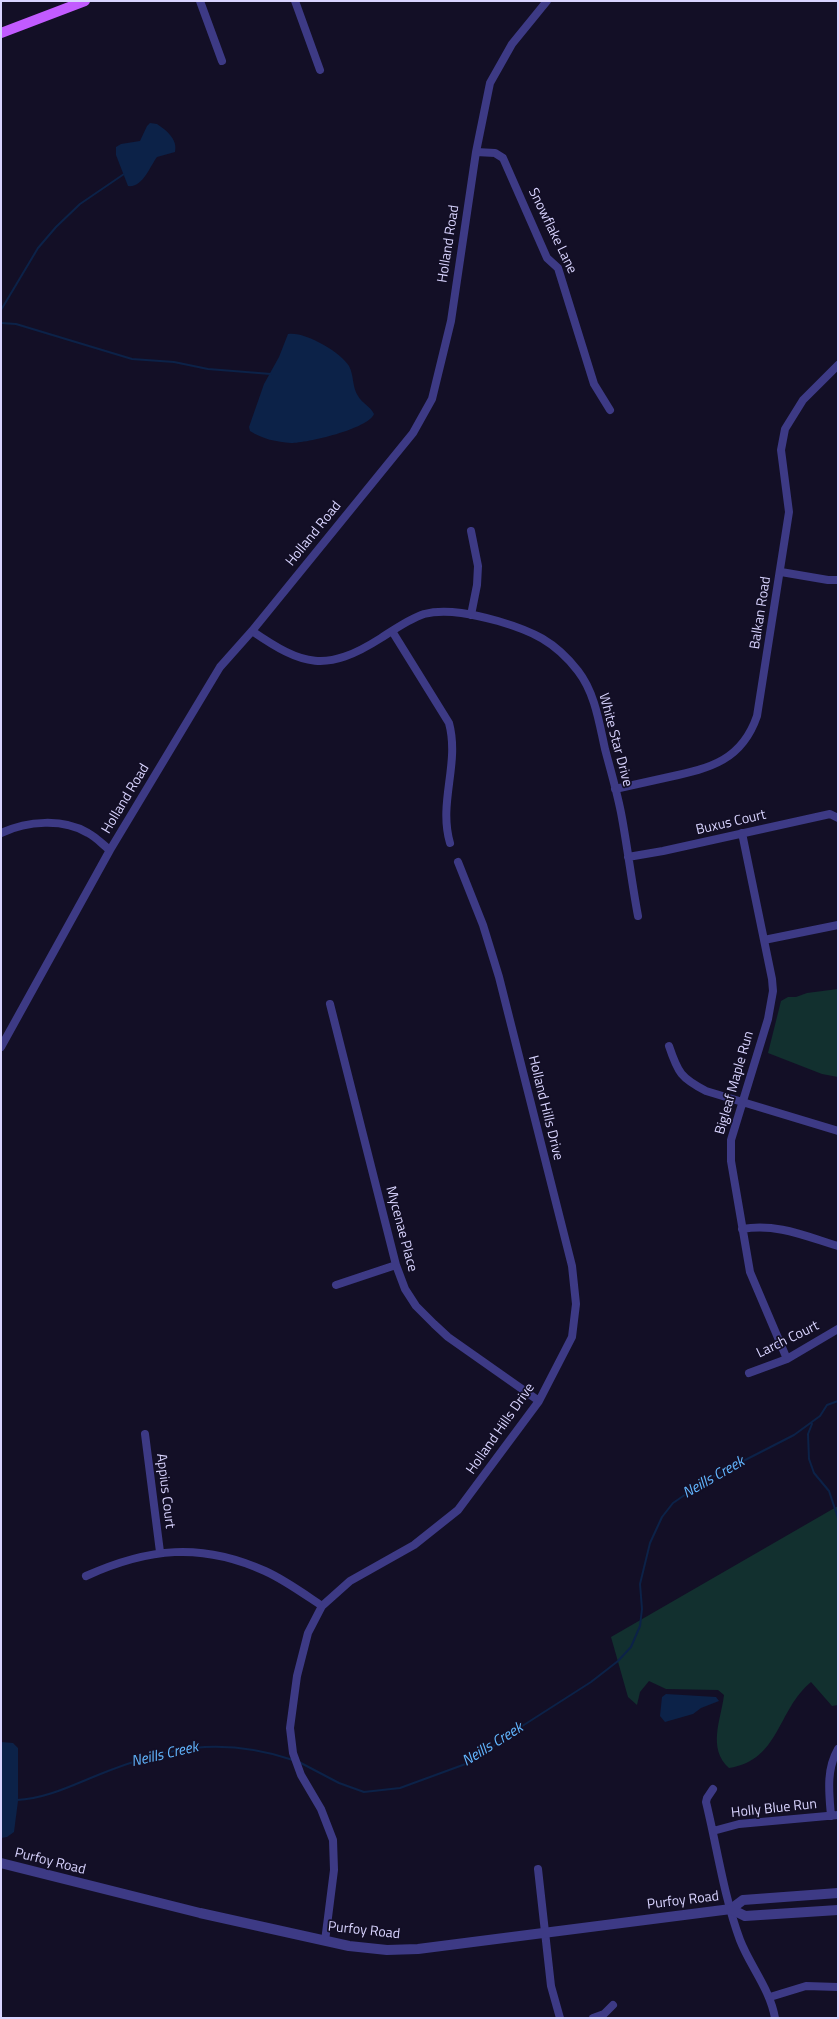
<!DOCTYPE html>
<html>
<head>
<meta charset="utf-8">
<style>
	body { margin:0 }
	#map { position:relative; width:839px; height:2019px; overflow:hidden; background:#130f26; font-family:"Titillium Web",sans-serif }
	canvas { display:block }
	.frame { position:absolute; inset:0; border:2px solid #d9d4ff; pointer-events:none }
</style>
</head>
<body>
<div id="map">
<canvas width="839" height="2019"></canvas>
<div class="frame"></div>
</div>
<script>
const context = document.querySelector('canvas').getContext('2d');
context.lineJoin = 'round';
function fill(path, color) { context.fillStyle = color; context.fill(path, 'evenodd'); }
function strokePath(path, color, width, dash) { context.strokeStyle = color; context.lineWidth = width; context.lineCap = dash ? 'butt' : 'round'; context.setLineDash(dash || []); context.stroke(path); }
function write(font, color, halo, rows, align = 'center') {
  context.font = font + ' "Titillium Web",sans-serif'; context.lineWidth = 3.5; context.setLineDash([]); context.textBaseline = 'middle'; context.strokeStyle = halo; context.fillStyle = color; for (const [text, x, y, turn = 0] of rows) {
    context.save(); context.translate(x, y); context.rotate((+turn || 0) * Math.PI / 180); context.textAlign = isNaN(turn) ? turn : align; if (halo) context.strokeText(text, 0, 0); context.fillText(text, 0, 0); context.restore();
  }
}
fill(new Path2D(`
	M838 989V1077L822 1074 768 1053 781 1001 788 997H796L807 993Z
	M838 1506V1705L832 1706 811 1682C777 1710 780 1760 729 1768 707 1748 721 1720 724 1695L718 1690 666 1689 649 1681 640 1692 637 1705 628 1697 611 1637Z`), '#12302f');
fill(new Path2D(`
	M150 123 157 124C166 130 178 139 175 152L157 157C150 166 143 188 128 186L116 155V147L121 144 140 141 147 126Z
	M288 334C304 331 341 352 349 366 354 375 352 387 358 396 362 403 370 406 374 414 368 429 307 443 291 443 277 442 262 439 250 431L249 427 264 384 279 357Z
	M666 1694 716 1697 719 1701 701 1708 693 1714 665 1722 660 1716 662 1697Z
	M1 1742 13 1743 18 1748V1801L14 1832 7 1837 1 1838Z`), '#0c2248');
strokePath(new Path2D(`
	M1 310 38 248 56 227 80 204 124 174
	M1 323 16 324 132 359 174 362 208 369 271 374
	M812 1424 808 1434 809 1459 814 1473 829 1491 838 1518
	M299 1762 339 1783 364 1792 400 1788 471 1762 516 1730 591 1682 618 1661 631 1647 640 1626 642 1609 640 1584 650 1543 662 1517 673 1503 708 1479 794 1435 820 1416 827 1405 838 1401
	M17 1800C45 1799 73 1785 98 1775 167 1747 220 1736 293 1760`), '#0c2248', 2);
strokePath(new Path2D(`
	M200 1 222 61
	M295 1 320 70
	M476 152 495 153 503 158 547 258 558 268 594 384 610 410
	M781 572 828 580H838
	M471 615 477 585 478 566 471 531
	M252 631C303 666 326 673 381 638 395 629 409 619 424 614 447 608 476 615 498 621 532 631 555 641 578 671 595 693 599 722 605 749 611 772 618 795 622 818 628 851 632 884 638 916
	M392 631 449 723C460 764 438 802 450 843
	M615 789C633 785 651 781 669 777 711 768 742 760 757 716L789 512 781 450 785 429 803 400 838 365
	M1 833C27 821 63 818 88 833 96 837 103 845 110 850
	M742 833 772 979 773 991 768 1019 731 1140V1161L750 1272 787 1359
	M628 857 663 851 830 814 838 818
	M764 940 838 925
	M330 1004 396 1265 405 1289 416 1306 434 1324 448 1337 539 1401
	M669 1046C678 1073 681 1078 706 1091L838 1131
	M1 1047 110 850 220 667 252 631 413 433 432 399 451 321 476 152 490 83 512 44 547 1
	M742 1229C777 1223 805 1236 838 1246
	M336 1285 396 1265
	M749 1373 787 1359 838 1329
	M145 1434 160 1552
	M86 1576C148 1548 201 1542 265 1571 285 1580 304 1594 322 1606
	M713 1789 707 1798 706 1802C717 1847 724 1897 740 1940 750 1966 770 1989 775 2018
	M831 1816C829 1792 826 1770 838 1749
	M713 1831 739 1824 838 1815
	M538 1869 551 1986 560 2018
	M325 1941 334 1870 333 1840 321 1809 301 1775 293 1753 290 1728 297 1676 308 1633 322 1606 350 1581 414 1545 458 1510 539 1401 572 1337 576 1304 572 1266 499 977 483 925 458 862
	M770 1997 806 1986 838 1987
	M593 2018 604 2014 613 2005`), '#3d3a85', 8);
strokePath(new Path2D(`
	M1 1863 200 1913 349 1946 387 1950 418 1949 731 1909 743 1900 838 1893
	M731 1909 745 1916 838 1910`), '#3d3a85', 10);
strokePath(new Path2D(`
	M1 33 85 1`), '#c25bff', 10);
write('14px', '#d9d4ff', '#130f26', [
	["Snowflake Lane",552,231,64],
	["Holland Road",449,244,-81],
	["Holland Road",314,534,-51],
	["Balkan Road",761,613,-81],
	["White Star Drive",615,740,75],
	["Holland Road",126,799,-59],
	["Buxus Court",731,823,-13],
	["Bigleaf Maple Run",735,1083,-74],
	["Holland Hills Drive",545,1108,76],
	["Mycenae Place",401,1229,75],
	["Larch Court",788,1340,-26],
	["Holland Hills Drive",501,1429,-55],
	["Appius Court",165,1491,83],
	["Holly Blue Run",774,1809,-6],
	["Purfoy Road",50,1862,14],
	["Purfoy Road",683,1901,-7],
	["Purfoy Road",364,1931,6]
]);
write('italic 15px', '#62b6ff', '#130f26', [
	["Neills Creek",714,1478,-30],
	["Neills Creek",493,1745,-32],
	["Neills Creek",165,1755,-13]
]);
</script>
</body>
</html>
